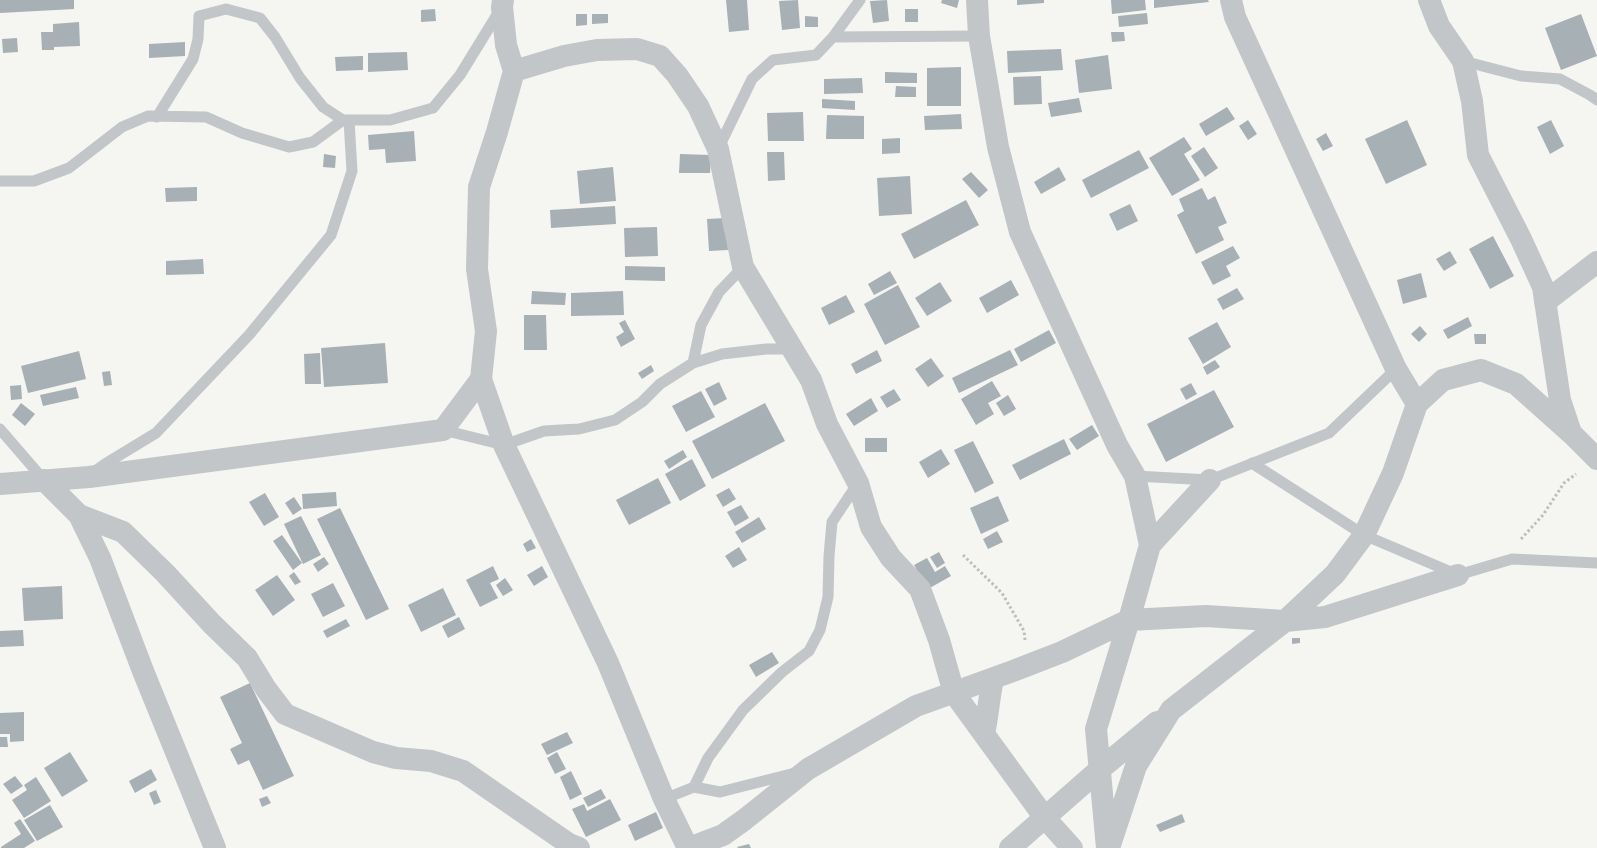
<!DOCTYPE html>
<html>
<head>
<meta charset="utf-8">
<style>
	body { margin:0 }
	canvas { display:block; background:#f5f5f1 }
</style>
</head>
<body>
<canvas width="1597" height="848"></canvas>
<script>
const context = document.querySelector('canvas').getContext('2d');
context.lineJoin = 'round';
function fill(path, color) { context.fillStyle = color; context.fill(path, 'evenodd'); }
function strokePath(path, color, width, dash) { context.strokeStyle = color; context.lineWidth = width; context.lineCap = dash ? 'butt' : 'round'; context.setLineDash(dash || []); context.stroke(path); }
fill(new Path2D(`
	M0 0H74V9L0 13Z
	M726 0H747L749 30 729 32Z
	M798 0 800 28 782 30 779 1Z
	M887 0 889 21 873 23 870 1Z
	M942 0H959L957 8 941 3Z
	M1017 0H1044V3L1017 5Z
	M1111 0H1145L1146 10 1112 14Z
	M1154 0H1208L1209 2 1154 8Z
	M435 9 436 21 421 22V10Z
	M905 9H918V22H905Z
	M1147 13 1148 24 1119 27 1118 16Z
	M576 14H587V25L576 26Z
	M592 14H608V23L592 24Z
	M1581 14 1597 56 1561 70 1545 28Z
	M805 16 818 17V27H805Z
	M79 22 80 46 54 47V50H42L41 32H53V24Z
	M1111 32H1124L1125 41 1112 42Z
	M17 38 18 52 3 53 2 39Z
	M185 42V56L149 58V44Z
	M1061 49 1063 70 1008 73 1007 51Z
	M407 52 408 70 368 72V53Z
	M1108 55 1112 89 1079 93 1075 60Z
	M363 56V70L336 71 335 57Z
	M961 67V106H927V68Z
	M885 72 917 73V83H885Z
	M1041 76 1042 104 1014 105 1013 77Z
	M862 78 863 93 824 94V79Z
	M896 86 916 87V97H895Z
	M1079 98 1082 112 1051 117 1048 103Z
	M822 99 855 101V110L822 108Z
	M1227 107 1235 119 1206 136 1199 124Z
	M803 112 804 141H768L767 113Z
	M961 114 962 129 925 130 924 116Z
	M827 115 864 116V139H826Z
	M1248 120 1257 134 1248 140 1239 126Z
	M1407 120 1427 165 1386 184 1365 139Z
	M1551 120 1564 146 1550 154 1537 127Z
	M414 131 416 161 386 163 385 149 369 150 368 135Z
	M1326 133 1333 146 1323 151 1316 139Z
	M1184 137 1192 149 1184 154 1200 180 1172 196 1149 158Z
	M900 138V153L882 154V139Z
	M1204 147 1218 168 1205 177 1191 156Z
	M1139 150 1149 168 1091 198 1082 180Z
	M767 152H784L785 180 768 181Z
	M324 154 336 156 335 168 323 167Z
	M680 154 711 155 710 173H679Z
	M613 167 616 201 580 204 577 171Z
	M1059 167 1066 180 1041 194 1034 182Z
	M971 172 988 190 979 198 962 179Z
	M910 176 912 214 879 216 877 178Z
	M197 187V201L166 202 165 188Z
	M1202 188 1208 200 1215 196 1227 223 1218 227 1224 240 1196 254 1177 215 1184 211 1179 199Z
	M966 200 979 225 914 259 901 234Z
	M1130 204 1138 221 1117 231 1109 214Z
	M615 206 616 224 551 228 550 210Z
	M726 218 728 250 709 251 707 219Z
	M657 227 658 256 625 257 624 228Z
	M1493 236 1514 276 1490 289 1469 249Z
	M1233 246 1240 258 1226 266 1231 276 1213 285 1201 262Z
	M1450 251 1457 263 1444 271 1436 259Z
	M203 259 204 274 166 275V261Z
	M625 266 665 267V281L625 280Z
	M890 271 897 283 874 295 868 284Z
	M1421 273 1427 297 1403 304 1397 280Z
	M1011 280 1019 295 987 313 979 298Z
	M940 282 952 301 927 316 915 298Z
	M898 285 920 327 885 345 864 304Z
	M1237 288 1244 299 1223 310 1217 299Z
	M532 291 566 293 565 305 531 304Z
	M623 291 624 315 571 316V293Z
	M846 295 855 312 829 325 821 308Z
	M524 315H546L547 350H524Z
	M1468 317 1472 326 1448 339 1443 330Z
	M625 320 635 339 621 347 616 337 624 332 619 323Z
	M1217 322 1231 347 1203 364 1188 338Z
	M1420 326 1427 334 1419 342 1411 334Z
	M1049 330 1056 343 1021 362 1014 349Z
	M1474 334H1486V344H1475Z
	M385 343 388 383 324 387 321 348Z
	M877 350 882 361 856 374 851 364Z
	M1010 350 1018 365 959 393 952 378Z
	M79 351 86 379 28 393 21 366Z
	M320 353 321 384H305L304 354Z
	M931 358 944 376 928 387 915 369Z
	M1215 360 1220 367 1207 375 1203 367Z
	M651 365 654 371 642 379 638 373Z
	M110 371 112 385 104 386 102 372Z
	M992 381 1001 396 988 403 994 414 976 425 961 399Z
	M719 382 727 399 714 406 705 389Z
	M1191 383 1197 394 1186 400 1180 389Z
	M21 385 22 399 11 400 10 386Z
	M76 387 79 398 43 406 40 395Z
	M894 389 901 400 887 408 880 397Z
	M1214 390 1234 427 1166 462 1147 424Z
	M701 391 715 417 686 432 672 406Z
	M1008 395 1016 409 1004 416 996 403Z
	M871 398 878 411 854 426 846 414Z
	M21 403 35 414 25 426 12 415Z
	M765 403 785 441 712 479 692 441Z
	M1092 425 1099 436 1077 450 1069 439Z
	M865 438H887V452H865Z
	M1064 439 1071 454 1020 480 1012 465Z
	M973 441 994 483 975 493 954 450Z
	M941 449 950 464 928 478 919 462Z
	M683 450 687 457 669 469 664 461Z
	M692 459 706 486 680 501 665 474Z
	M658 478 671 503 629 525 616 500Z
	M729 488 736 499 723 507 716 495Z
	M336 492 337 506 303 509 302 494Z
	M265 493 279 517 264 526 249 502Z
	M998 496 1009 521 981 534 970 508Z
	M294 497 302 509 293 515 285 503Z
	M741 505 749 518 735 526 727 512Z
	M340 508 389 609 366 620 317 519Z
	M301 516 321 555 303 564 284 524Z
	M759 517 766 529 742 543 735 532Z
	M997 531 1003 542 988 549 983 539Z
	M282 535 302 563 293 570 273 541Z
	M531 539 536 548 527 552 523 544Z
	M739 547 747 560 733 568 725 556Z
	M939 552 945 563 937 568 930 557Z
	M324 557 329 564 318 572 313 564Z
	M927 558 935 572 945 566 951 576 928 589 914 565Z
	M493 566 499 579 490 583 498 598 480 607 466 580Z
	M542 566 548 577 534 586 527 575Z
	M294 572 301 582 295 585 289 576Z
	M277 575 295 600 273 616 255 590Z
	M505 578 513 590 503 596 496 585Z
	M333 583 345 606 323 617 311 594Z
	M62 586 63 619 24 621 22 588Z
	M443 588 456 615 421 632 408 605Z
	M459 617 465 629 448 638 442 626Z
	M346 619 350 626 327 638 323 631Z
	M23 630 24 646 0 647V631Z
	M1292 638H1300V643L1292 644Z
	M772 652 779 663 756 677 749 665Z
	M250 683 294 776 263 790 249 760 238 765 230 749 242 743 220 697Z
	M24 712V741L10 742V734H0V713Z
	M567 732 573 743 547 755 541 744Z
	M0 737H7L8 747H0Z
	M70 752 88 781 62 797 44 768Z
	M557 752 566 769 555 774 547 758Z
	M151 769 157 780 135 793 129 781Z
	M571 771 582 794 570 800 560 777Z
	M15 776 23 786 11 794 3 784Z
	M36 777 51 801 24 818 12 800 27 790 24 785Z
	M601 789 606 798 588 807 583 798Z
	M156 790 161 802 154 805 149 793Z
	M267 796 271 803 262 807 259 799Z
	M610 799 621 820 586 837 572 809 584 804 587 811Z
	M50 805 63 827 37 841 24 820Z
	M656 812 663 828 635 841 628 825Z
	M1182 814 1185 822 1160 832 1156 825Z
	M20 819 35 841 24 848H1V847L21 834 14 823Z
	M749 844 751 848H738L737 847Z`), '#a7b0b5');
strokePath(new Path2D(`
	M1521 539 1543 515 1564 483 1576 474
	M963 555 1002 593 1024 631 1025 640`), '#bcbec0', 3, [2.5, 2.5]);
strokePath(new Path2D(`
	M833 37 979 36
	M1463 61 1521 76 1560 79 1590 95 1597 100
	M157 117 193 59 198 39 199 16 226 9 260 18 275 37 300 78 323 107 343 120
	M718 149 752 79 773 60 816 55 833 37 860 0
	M0 181H34L69 168 122 127 148 116 206 117 242 133 289 147 313 142 343 120H390L433 108 460 75 500 10
	M693 363 701 325 719 292 743 267
	M0 429 44 480
	M443 430 504 445 544 431 579 429 615 420 642 402 660 384 693 363 722 354 766 349H791
	M1252 463 1364 535 1458 575 1512 559 1597 563
	M94 472 105 464 156 433 249 335 331 235 352 171 349 120
	M1135 476 1210 480 1329 433 1396 369
	M694 787 708 758 743 710 782 672 809 651 820 630 828 597 829 556 832 522 858 483
	M664 799 694 787 720 792 795 773`), '#c2c6c9', 11);
strokePath(new Path2D(`
	M1231 0 1235 17 1396 369 1417 404
	M1429 0 1439 26 1463 61 1472 101 1478 155 1521 239 1543 287 1560 400 1571 433
	M514 71 564 56 597 50 637 49 660 56 677 75 698 106 718 149 743 267 811 380 827 424 858 483 871 527 891 558 920 589 939 640 954 693 1045 818 1072 848
	M1545 302 1597 262
	M481 379 504 445 608 663 664 799 688 848
	M44 480 79 515 100 558 143 671 215 848
	M0 484 89 477 443 430 481 379 486 331 477 269 479 187 497 132 514 71 506 45 502 7 503 0
	M79 515 123 532 165 573 212 624 247 658 266 689 285 714 373 752 396 758 431 761 463 771 569 844 579 848
	M1150 545 1210 480
	M984 734C988 716 989 697 993 679
	M1110 845 1136 766 1171 710 1285 621 1325 617 1458 575
	M689 848 723 835 744 820 808 769 916 706 1013 671 1062 652 1129 620 1150 545 1135 476 1117 445 1020 232 998 147 979 36 977 0
	M1010 848 1099 770 1157 722
	M1107 848 1096 729 1129 620 1206 616 1285 621 1335 574 1364 535 1393 473 1417 404 1443 380 1481 370 1516 384 1572 434 1597 459`), '#c2c6c9', 22);
</script>
</body>
</html>
